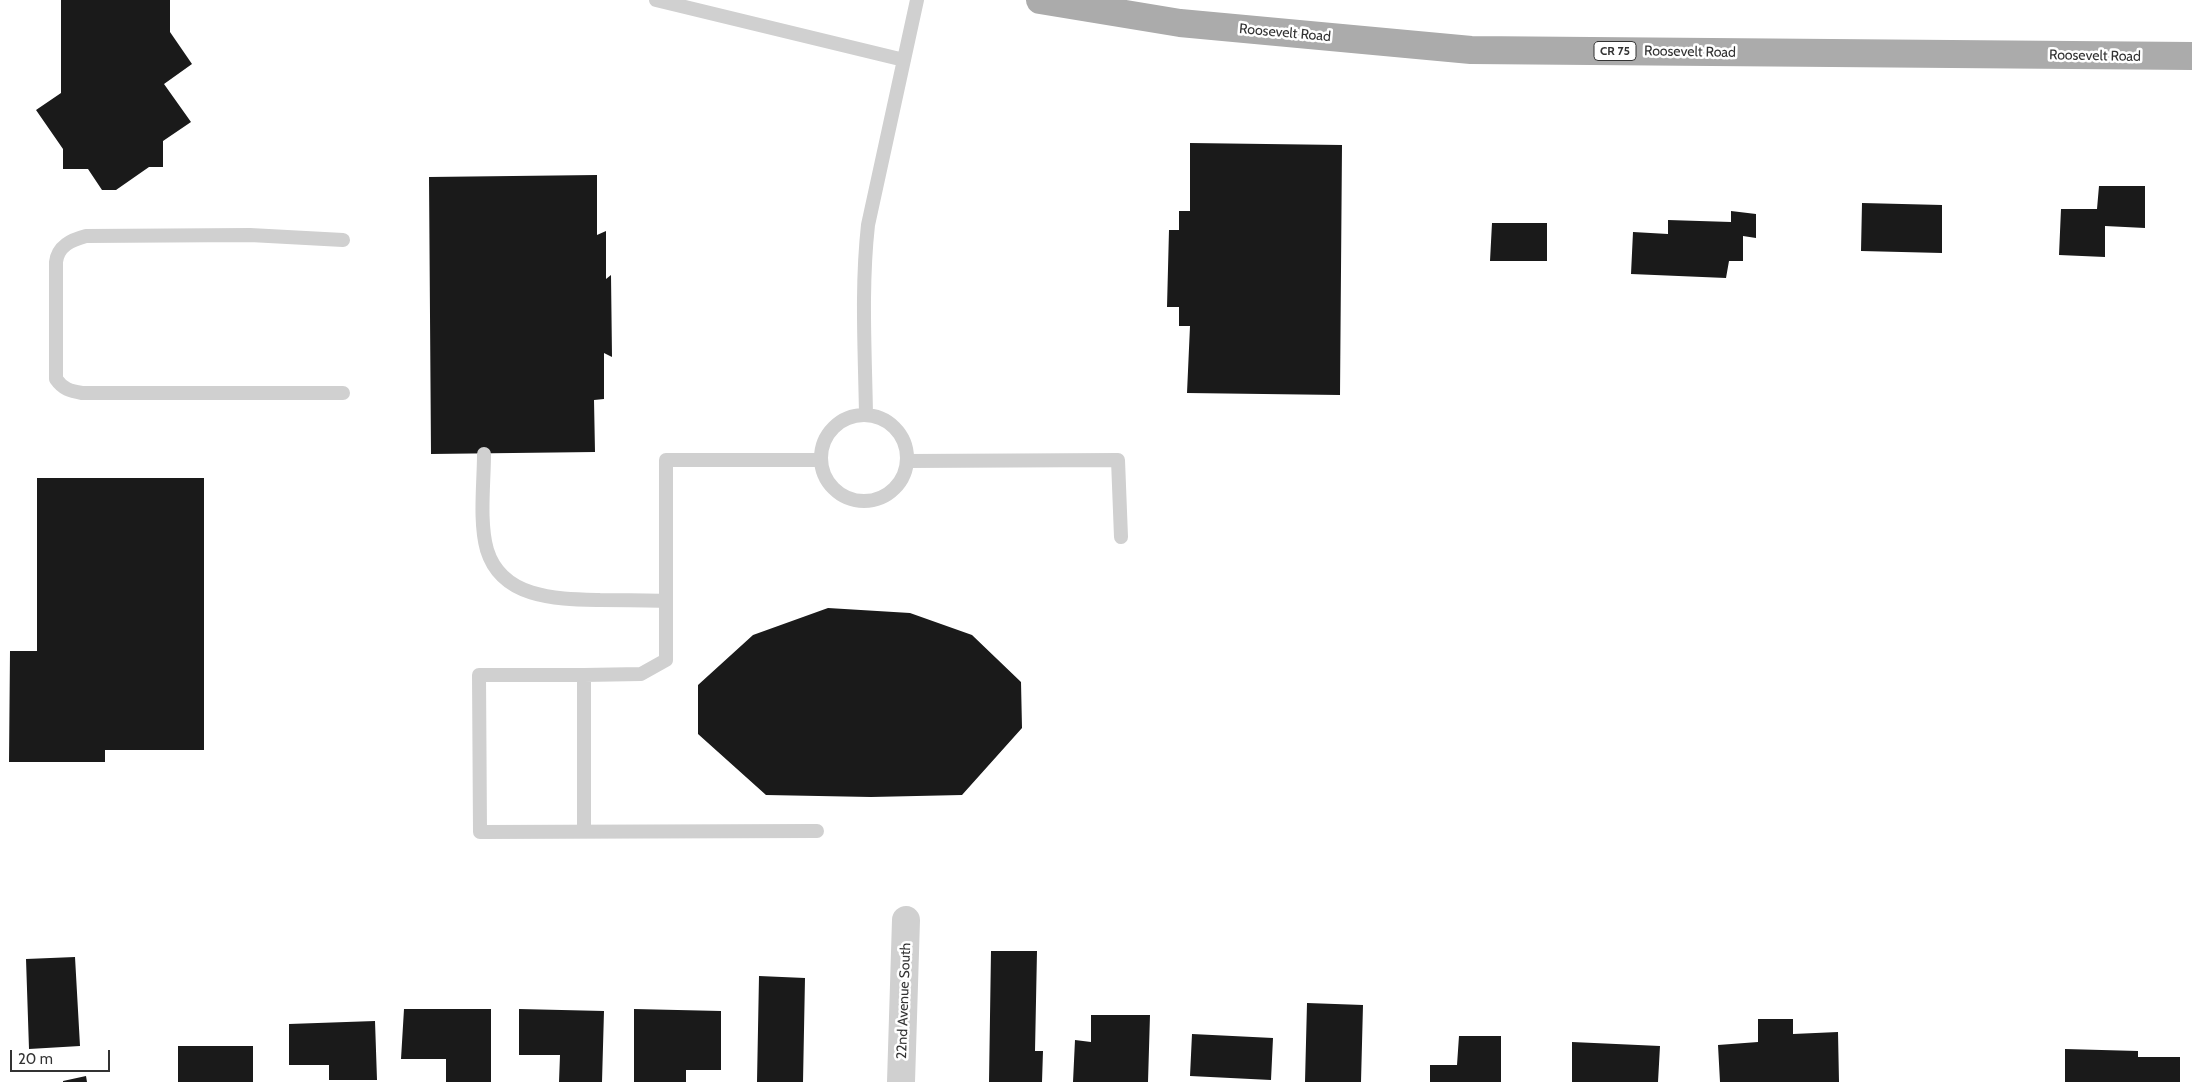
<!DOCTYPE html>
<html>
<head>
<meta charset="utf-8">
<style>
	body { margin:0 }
	#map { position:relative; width:2192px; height:1082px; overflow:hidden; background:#fff; font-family:Cabin,sans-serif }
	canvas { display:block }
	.scale { position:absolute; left:10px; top:1050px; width:100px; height:22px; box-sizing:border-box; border:2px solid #333; border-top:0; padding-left:6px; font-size:15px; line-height:18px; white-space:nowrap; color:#333; -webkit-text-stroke:4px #fff; paint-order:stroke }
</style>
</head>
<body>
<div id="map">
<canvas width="2192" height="1082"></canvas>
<div class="scale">20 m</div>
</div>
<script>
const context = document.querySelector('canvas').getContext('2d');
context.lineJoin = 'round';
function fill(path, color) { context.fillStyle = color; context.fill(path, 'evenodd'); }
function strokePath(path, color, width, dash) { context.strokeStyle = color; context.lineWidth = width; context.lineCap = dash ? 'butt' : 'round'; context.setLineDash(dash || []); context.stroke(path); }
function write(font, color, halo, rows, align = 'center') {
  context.font = font + ' Cabin,sans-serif'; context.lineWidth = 5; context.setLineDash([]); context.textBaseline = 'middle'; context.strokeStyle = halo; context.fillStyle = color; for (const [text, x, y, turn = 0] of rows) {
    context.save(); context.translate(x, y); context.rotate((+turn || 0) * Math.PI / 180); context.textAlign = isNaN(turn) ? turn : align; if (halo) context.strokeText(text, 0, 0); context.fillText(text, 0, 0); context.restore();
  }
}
fill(new Path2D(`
	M61 0H170V32L192 64 164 84 191 122 163 141V167H149L116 190H102L88 169H63V149L36 110 61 93Z
	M1190 143 1342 145 1340 395 1187 393 1190 326H1179V307H1167L1169 230H1179V211H1190Z
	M597 175V235L606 231V279L611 275 612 357 604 353V399L594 400 595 452 431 454 429 177Z
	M2099 186H2145V228L2105 226V257L2059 255 2061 209H2097Z
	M1862 203 1942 205V253L1861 251Z
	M1731 211 1756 214V238L1743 236V261H1729L1726 278 1631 274 1633 232 1668 234V220L1731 222Z
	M1492 223H1547V261H1490Z
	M37 478H204V750H105V762H9L10 651H37Z
	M828 608 910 613 972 635 1021 682 1022 728 962 795 871 797 766 795 698 734V685L753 635Z
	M991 951H1037L1035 1051H1043L1042 1082H989Z
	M75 957 80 1046 29 1049 26 959Z
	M759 976 805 978 803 1082H757Z
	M1307 1003 1363 1005 1361 1082H1305Z
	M404 1009H491V1082H446V1059H401Z
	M519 1009 604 1011 602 1082H559L560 1055H519Z
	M634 1009 721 1011V1070H686V1082H634Z
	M1091 1015H1150L1148 1082H1073L1075 1040 1091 1042Z
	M1758 1019H1793V1034L1838 1032 1839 1082H1720L1718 1045 1758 1042Z
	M375 1021 377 1080H329V1065H289V1024Z
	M1192 1034 1273 1038 1271 1080 1190 1076Z
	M1459 1036H1501V1082H1430V1065H1457Z
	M1572 1042 1660 1046 1658 1082H1572Z
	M178 1046H253V1082H178Z
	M2065 1049 2138 1051V1057H2180V1082H2065Z
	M86 1076 87 1082H63V1081Z`), '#1a1a1a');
strokePath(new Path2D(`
	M656 0 904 60
	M343 393H82C70 391 63 389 56 379V262C58 246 71 240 86 236L250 235 343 240
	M866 415C865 351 861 288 868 225L917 0
	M821 458a43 43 0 1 1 86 0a43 43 0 1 1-86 0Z
	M484 454C484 483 479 522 487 550 502 599 557 599 600 600 622 600 644 600 665 601
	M907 461 1118 460 1121 537
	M584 675 641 674 666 660V460H821
	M584 831V675H479L480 832 817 831`), '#d0d0d0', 14);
strokePath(new Path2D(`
	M901 1082 906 920`), '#d0d0d0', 28);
strokePath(new Path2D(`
	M1040 0 1180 23 1471 50 2192 56`), '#ababab', 28);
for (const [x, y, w] of [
	[1615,51,42]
]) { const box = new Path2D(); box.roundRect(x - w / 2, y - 9.5, w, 19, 4); context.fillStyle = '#fff'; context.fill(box); strokePath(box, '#333', 1); }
write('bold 12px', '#333', null, [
	["CR 75",1615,51]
]);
write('14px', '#333', '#fff', [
	["Roosevelt Road",1285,33,5],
	["Roosevelt Road",1690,52,1],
	["Roosevelt Road",2095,56,1],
	["22nd Avenue South",904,1001,-88]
]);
</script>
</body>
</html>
